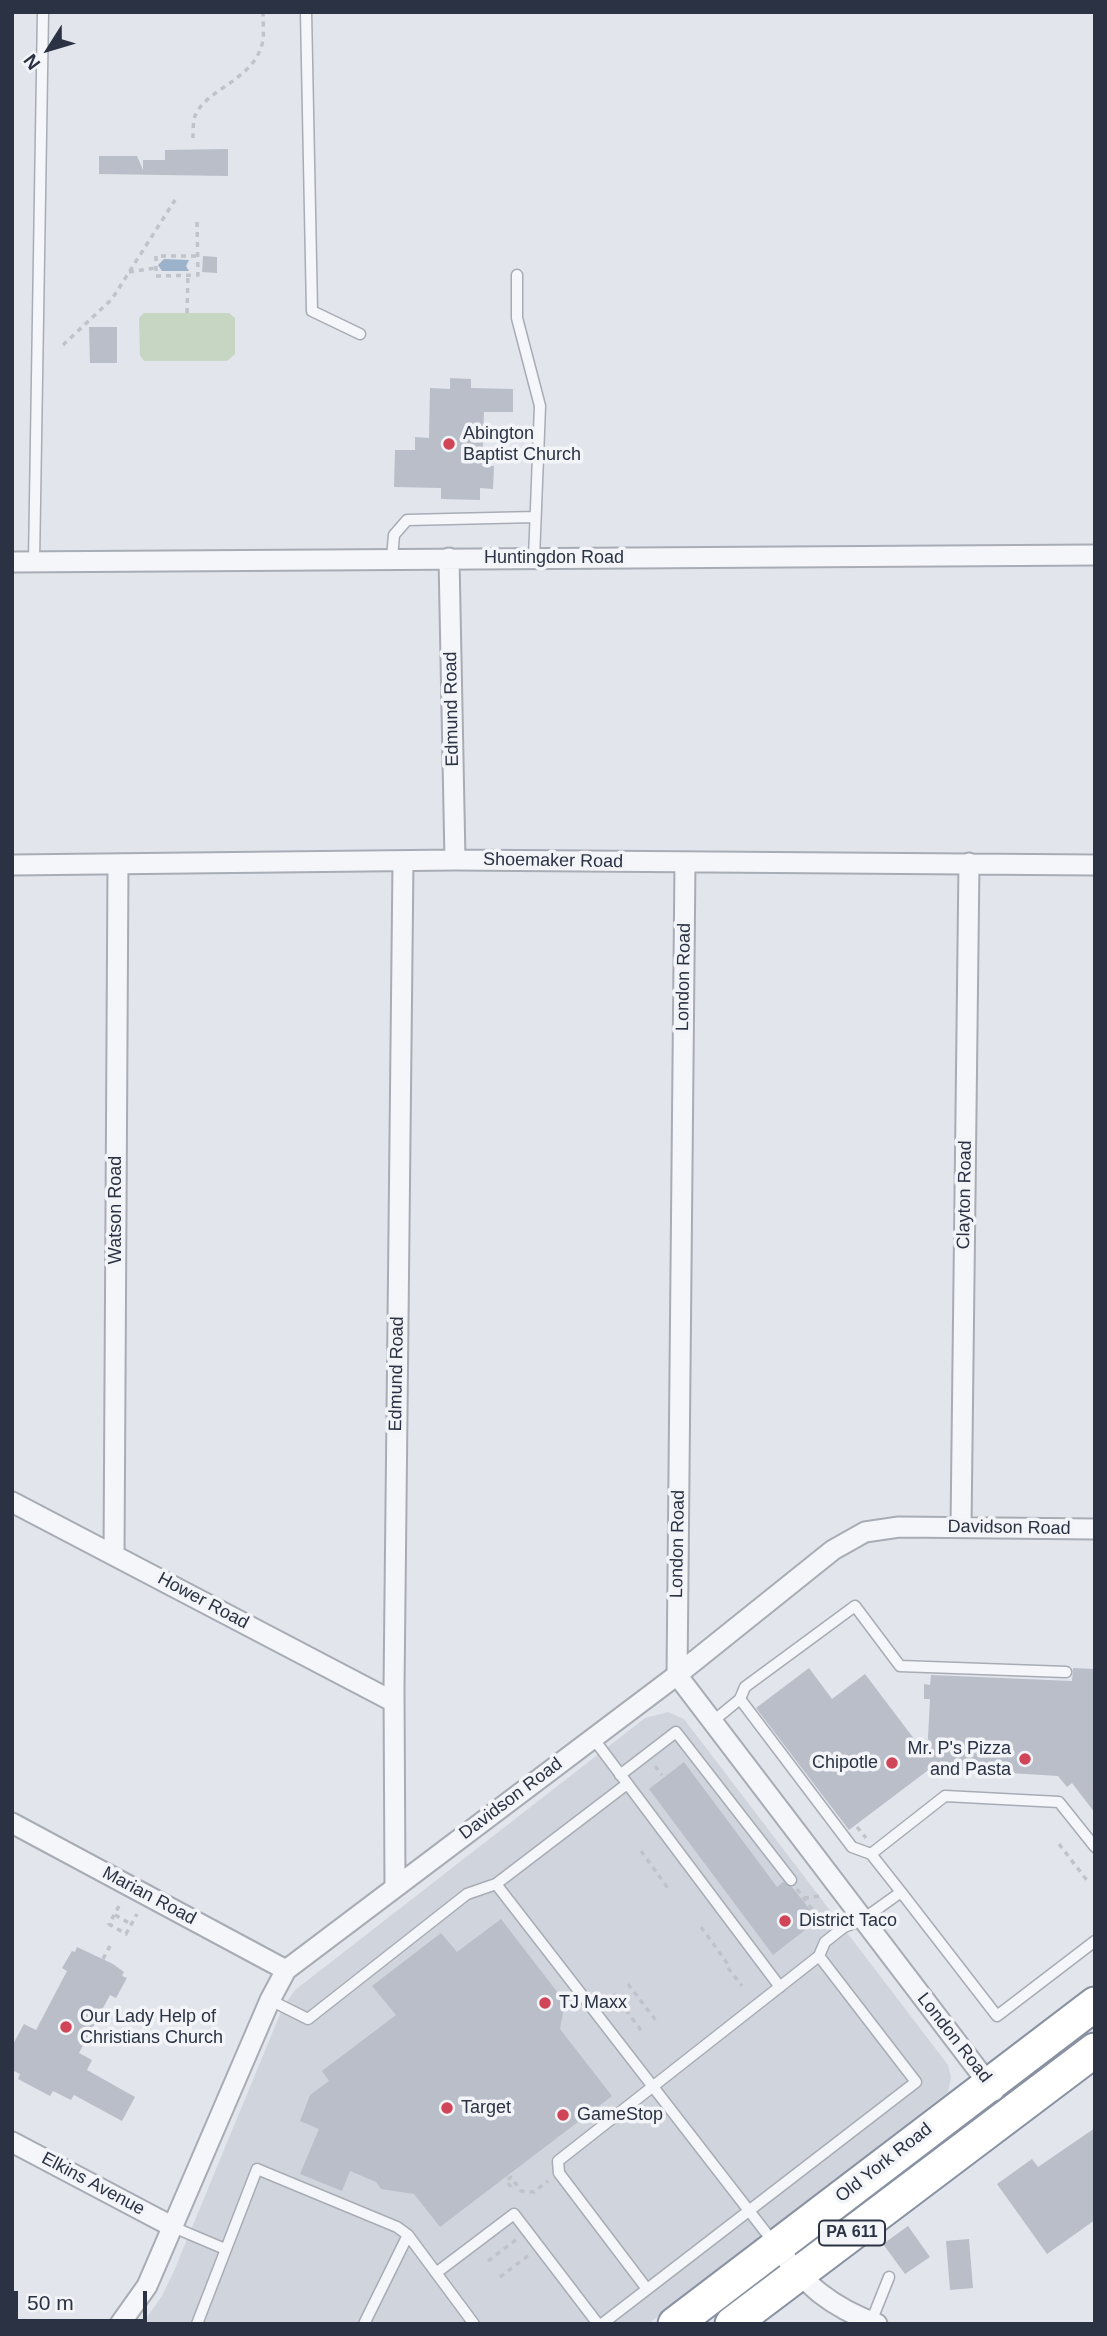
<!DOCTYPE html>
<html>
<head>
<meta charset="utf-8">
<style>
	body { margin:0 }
	#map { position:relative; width:1107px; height:2336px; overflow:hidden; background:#e2e5eb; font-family:Arial,sans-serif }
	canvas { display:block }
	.frame { position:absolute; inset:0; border:14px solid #2a3243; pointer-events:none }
	.north { position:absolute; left:14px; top:14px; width:70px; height:70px; -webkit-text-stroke:5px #f2f4f8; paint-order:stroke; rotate:233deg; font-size:19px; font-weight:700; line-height:28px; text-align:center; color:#2a3243 }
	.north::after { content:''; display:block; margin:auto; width:24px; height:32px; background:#2a3243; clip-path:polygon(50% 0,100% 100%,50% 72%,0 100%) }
	.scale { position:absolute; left:14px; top:2291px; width:133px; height:32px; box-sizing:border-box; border:4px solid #2a3243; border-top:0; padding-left:9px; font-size:21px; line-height:24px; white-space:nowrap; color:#2a3243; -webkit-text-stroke:5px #f2f4f8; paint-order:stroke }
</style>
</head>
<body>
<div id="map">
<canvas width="1107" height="2336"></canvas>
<div class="frame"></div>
<div class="north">N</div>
<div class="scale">50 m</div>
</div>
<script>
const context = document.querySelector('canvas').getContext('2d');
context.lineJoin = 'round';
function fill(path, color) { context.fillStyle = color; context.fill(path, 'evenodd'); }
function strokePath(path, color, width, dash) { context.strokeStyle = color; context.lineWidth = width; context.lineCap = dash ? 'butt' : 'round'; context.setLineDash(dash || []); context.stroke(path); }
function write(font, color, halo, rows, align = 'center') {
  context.font = font + ' Arial,sans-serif'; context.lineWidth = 7; context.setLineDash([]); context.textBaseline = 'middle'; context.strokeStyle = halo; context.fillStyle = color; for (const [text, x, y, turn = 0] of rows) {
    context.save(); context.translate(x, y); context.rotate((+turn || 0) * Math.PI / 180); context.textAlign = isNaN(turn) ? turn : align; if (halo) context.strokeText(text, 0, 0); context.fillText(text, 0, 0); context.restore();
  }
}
fill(new Path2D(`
	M668 1712 684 1719 948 2065 951 2077 948 2092 648 2324H142L162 2296 174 2271 283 2007 295 1990 645 1718Z`), '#d0d4dd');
fill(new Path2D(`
	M144 313H229L235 318V354L227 361H144L140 355 139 318Z`), '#c7d5c3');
fill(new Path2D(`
	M164 259 189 260 186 266 189 271H162L158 265Z`), '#9cb2cb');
fill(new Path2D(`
	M228 149V176L99 174V156H137L143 170V160H165V150Z
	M203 256 217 257V273L202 272Z
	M89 327H117V363H90Z
	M450 378 471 379V388L513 389V412H484L482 466H494L493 489 480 488V500L441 499V488L394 487 395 450H415V437L429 438 430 388 450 389Z
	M809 1668 832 1699 865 1674 927 1756 930 1699H924V1684L930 1685 931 1675 1072 1681 1073 1668 1095 1669V1813L1072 1783 1067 1787 1058 1776 931 1768 849 1830 756 1708Z
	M684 1762 777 1887 783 1882 792 1887 818 1920 773 1955 649 1789Z
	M501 1919 565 2002 560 2029 612 2096 440 2227 414 2194 381 2189 376 2182 350 2171 342 2191 300 2174 319 2129 300 2121 310 2095 329 2081 322 2071 396 2015 372 1986 441 1933 457 1952Z
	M77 1947 113 1964 124 1972 122 1976 127 1978 116 1998 110 1995 79 2053 92 2060 87 2070 135 2097 122 2121 74 2095 71 2100 53 2091 50 2096 18 2079 20 2074 12 2070V2046L24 2024 36 2030 67 1971 62 1968 72 1951 75 1952Z
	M1095 2128V2220L1047 2254 997 2184 1032 2159 1038 2167Z
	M908 2226 930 2257 905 2274 883 2244Z
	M969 2239 973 2288 950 2290 946 2241Z`), '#b9bec8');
const service = new Path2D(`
	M306 12 312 311 360 334
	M517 275V318L540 406 534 558
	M392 558 394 535 407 520 535 517
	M34 562 43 12
	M740 1699 852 1847 871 1854
	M712 1722 740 1699 745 1687 855 1606 900 1666 1066 1672
	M593 1738 780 1987
	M620 1775 676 1732 791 1880
	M496 1884 627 1784
	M901 1892 997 2016 1095 1941
	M270 2000 308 2019 467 1894 496 1884 774 2243
	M173 2227 225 2249
	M436 2273 514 2214 598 2324
	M647 2289 559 2173 558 2161 819 1956 825 1942 844 1927 862 1920 901 1892 871 1854 945 1796 1059 1802 1095 1847
	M871 2322 889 2277
	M197 2324 257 2169 397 2227 408 2235 474 2324
	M364 2324 408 2235
	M602 2324 916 2082 819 1956`);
const minor = new Path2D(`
	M449 558 455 860
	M12 562 1095 555
	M685 862 677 1675 994 2091
	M12 865 455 860 1095 865
	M12 1502 394 1702
	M961 1527 969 863
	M114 1554 118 865
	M12 1823 286 1970
	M395 1886 394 1688 403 862
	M12 2142 173 2227
	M776 2246C807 2286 829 2306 877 2324
	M120 2324 147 2286 270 2000 286 1970 677 1675 833 1550 865 1532 899 1527 1095 1529`);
const trunk = new Path2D(`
	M675 2324 1095 2004
	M732 2324 1095 2050`);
strokePath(service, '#a7acb5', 13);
strokePath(minor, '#a7acb5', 23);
strokePath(trunk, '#8992a2', 37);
strokePath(new Path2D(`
	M193 138C193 131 193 122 195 116 206 88 256 80 263 40 264 31 263 21 263 12
	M196 256H156V276L198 275 197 221
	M129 272 156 268
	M187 313 188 276
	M63 345 112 299 175 200
	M655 1766 662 1775
	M857 1827 866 1838
	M1059 1844 1089 1883
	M641 1851 670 1891
	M797 1889 821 1921
	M804 1898 821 1896
	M119 1906 109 1924 126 1934 137 1914
	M115 1915 131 1924
	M701 1927 730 1967
	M103 1959 110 1946
	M728 1968 742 1986
	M628 1984 657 2022
	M614 1994 643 2033
	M511 2187 506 2181 511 2177 521 2191 534 2192 548 2181
	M488 2261 517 2239
	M500 2277 529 2255`), '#c0c3ca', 3.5, [5, 5]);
strokePath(service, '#f5f6f9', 10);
strokePath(minor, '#f5f6f9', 19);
strokePath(trunk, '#fff', 33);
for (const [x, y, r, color] of [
	[449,444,7,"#d14558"],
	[1025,1759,7,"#d14558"],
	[892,1763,7,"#d14558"],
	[785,1921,7,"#d14558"],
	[545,2003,7,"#d14558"],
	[66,2027,7,"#d14558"],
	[447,2108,7,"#d14558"],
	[563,2115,7,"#d14558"]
]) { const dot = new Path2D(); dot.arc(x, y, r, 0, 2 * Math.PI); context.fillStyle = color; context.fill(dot); strokePath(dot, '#f2f4f8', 2.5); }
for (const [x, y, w] of [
	[852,2233,66]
]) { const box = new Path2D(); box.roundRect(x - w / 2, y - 12.5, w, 25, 5); context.fillStyle = '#f2f4f8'; context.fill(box); strokePath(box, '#2a3243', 2); }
write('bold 16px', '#2a3243', null, [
	["PA 611",852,2233]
]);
write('18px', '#2a3243', '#f2f4f8', [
	["Abington",463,434],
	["Baptist Church",463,455],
	["Mr. P's Pizza",1011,1749,"right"],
	["and Pasta",1011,1770,"right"],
	["Chipotle",878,1763,"right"],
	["District Taco",799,1921],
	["TJ Maxx",559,2003],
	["Our Lady Help of",80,2017],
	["Christians Church",80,2038],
	["Target",461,2108],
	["GameStop",577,2115]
], 'left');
write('18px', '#2a3243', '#f2f4f8', [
	["Huntingdon Road",554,558],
	["Edmund Road",452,709,-91],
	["Shoemaker Road",553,861,1],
	["London Road",684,977,-89],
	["Clayton Road",965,1195,-89],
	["Watson Road",116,1210,-90],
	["Edmund Road",397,1374,-89],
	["Davidson Road",1009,1528,1],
	["London Road",678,1544,-89],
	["Hower Road",203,1601,28],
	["Davidson Road",511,1799,-37],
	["Marian Road",149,1896,28],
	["London Road",954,2038,52],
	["Old York Road",884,2163,-38],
	["Elkins Avenue",93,2184,28]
]);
</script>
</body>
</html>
